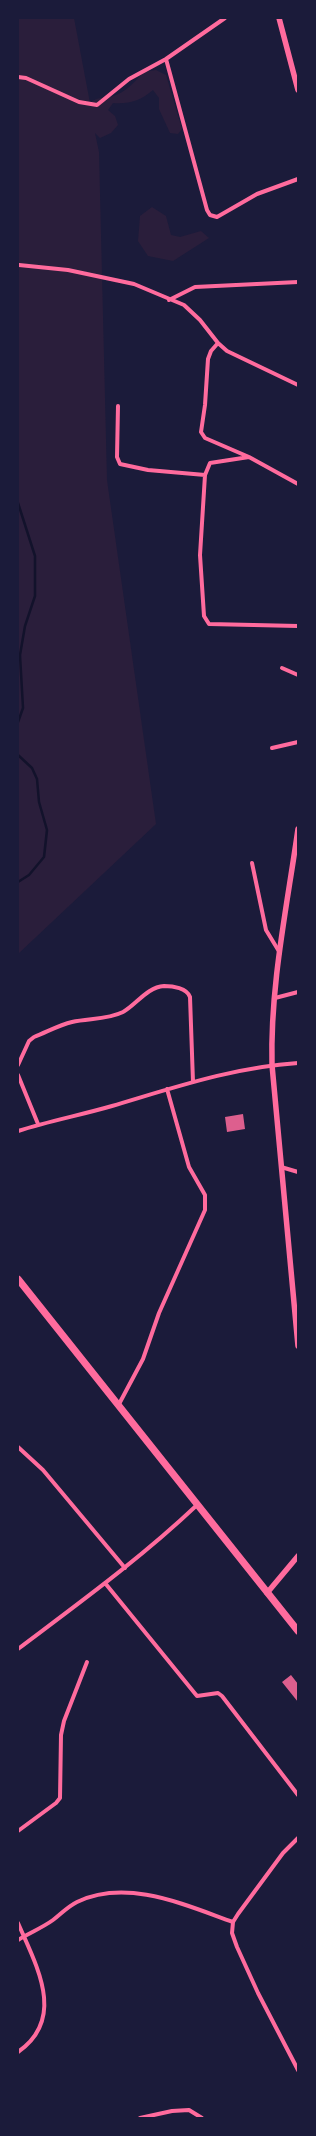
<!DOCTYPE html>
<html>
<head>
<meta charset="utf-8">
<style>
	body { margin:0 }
	#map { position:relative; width:316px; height:2136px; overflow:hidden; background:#1b1b3a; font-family:Roboto,sans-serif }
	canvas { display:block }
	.frame { position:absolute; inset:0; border:19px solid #1b1b3a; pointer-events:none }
</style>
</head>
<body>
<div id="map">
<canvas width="316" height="2136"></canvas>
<div class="frame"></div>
</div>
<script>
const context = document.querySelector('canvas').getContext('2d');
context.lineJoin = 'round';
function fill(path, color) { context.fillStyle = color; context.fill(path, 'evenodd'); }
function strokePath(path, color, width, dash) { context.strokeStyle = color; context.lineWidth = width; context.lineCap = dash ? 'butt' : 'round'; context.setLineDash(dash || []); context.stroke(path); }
fill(new Path2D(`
	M18 18H74L90 103C96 97 104 98 113 96 125 93 136 81 143 72L156 70 166 75 182 129 178 134 170 133 159 109V98L153 90C140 101 130 104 113 103L108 110 115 116 118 125 111 133 100 138 95 133 99 152 107 480 156 824 18 954Z
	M152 207 166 216 171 235 180 237 201 231 209 238 173 261 148 256 138 241 140 216Z`), '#2a1e3b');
strokePath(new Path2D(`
	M18 503 35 556V596L25 626 20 655 23 708 18 722
	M18 755 32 768 37 779 39 802 47 830 44 857 29 875 18 882`), '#12122b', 2.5);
fill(new Path2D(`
	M243 1114 245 1129 227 1132 225 1117Z
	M291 1675 298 1684V1702L282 1682Z`), '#dd5f8e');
strokePath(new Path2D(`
	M166 59 207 210 210 215 217 217 257 194 298 179
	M18 77 26 78 79 102 97 105 129 79 166 59 225 18
	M19 265 68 270 134 284 184 305 200 320 218 343 227 351 298 385
	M169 300 195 287 298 282
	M218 343 211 351 208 359 205 405 201 432 205 438 249 457
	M118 406 117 457 120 464 148 470 205 475
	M298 484 249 457 210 463 205 475 200 555 204 616 209 624 298 626
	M282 668 298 675
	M272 748 298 742
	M252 863 266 930 280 953
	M275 998 298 992
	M18 1065 29 1041 34 1037C47 1032 59 1025 72 1022 88 1018 107 1020 123 1012 136 1005 147 987 164 986 173 986 187 988 190 997L193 1082
	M18 1075 38 1124
	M18 1131C49 1121 81 1115 112 1106 173 1088 234 1067 298 1063
	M281 1167 298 1172
	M118 1406 143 1359 159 1313 205 1210V1195L189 1167 167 1089
	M18 1447 43 1470 125 1568
	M105 1583 197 1696 218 1693 222 1696 298 1795
	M18 1649C79 1603 141 1558 197 1505
	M18 1831 56 1803 60 1798 61 1735 64 1721 87 1662
	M298 1838 283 1853 238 1914 233 1922 232 1933 237 1947 258 1993 298 2070
	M18 1923C36 1965 67 2018 18 2052
	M18 1940C29 1933 42 1928 53 1920 61 1914 67 1907 77 1902 127 1878 185 1905 233 1922
	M140 2118 172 2111 189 2110 202 2118`), '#ff6b9d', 4);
strokePath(new Path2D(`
	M279 18 298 90
	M298 829C287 907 270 986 272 1065L298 1346
	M267 1593 298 1556`), '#ff6b9d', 5.5);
strokePath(new Path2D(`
	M18 1279 298 1631`), '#ff6b9d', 7);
</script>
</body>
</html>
